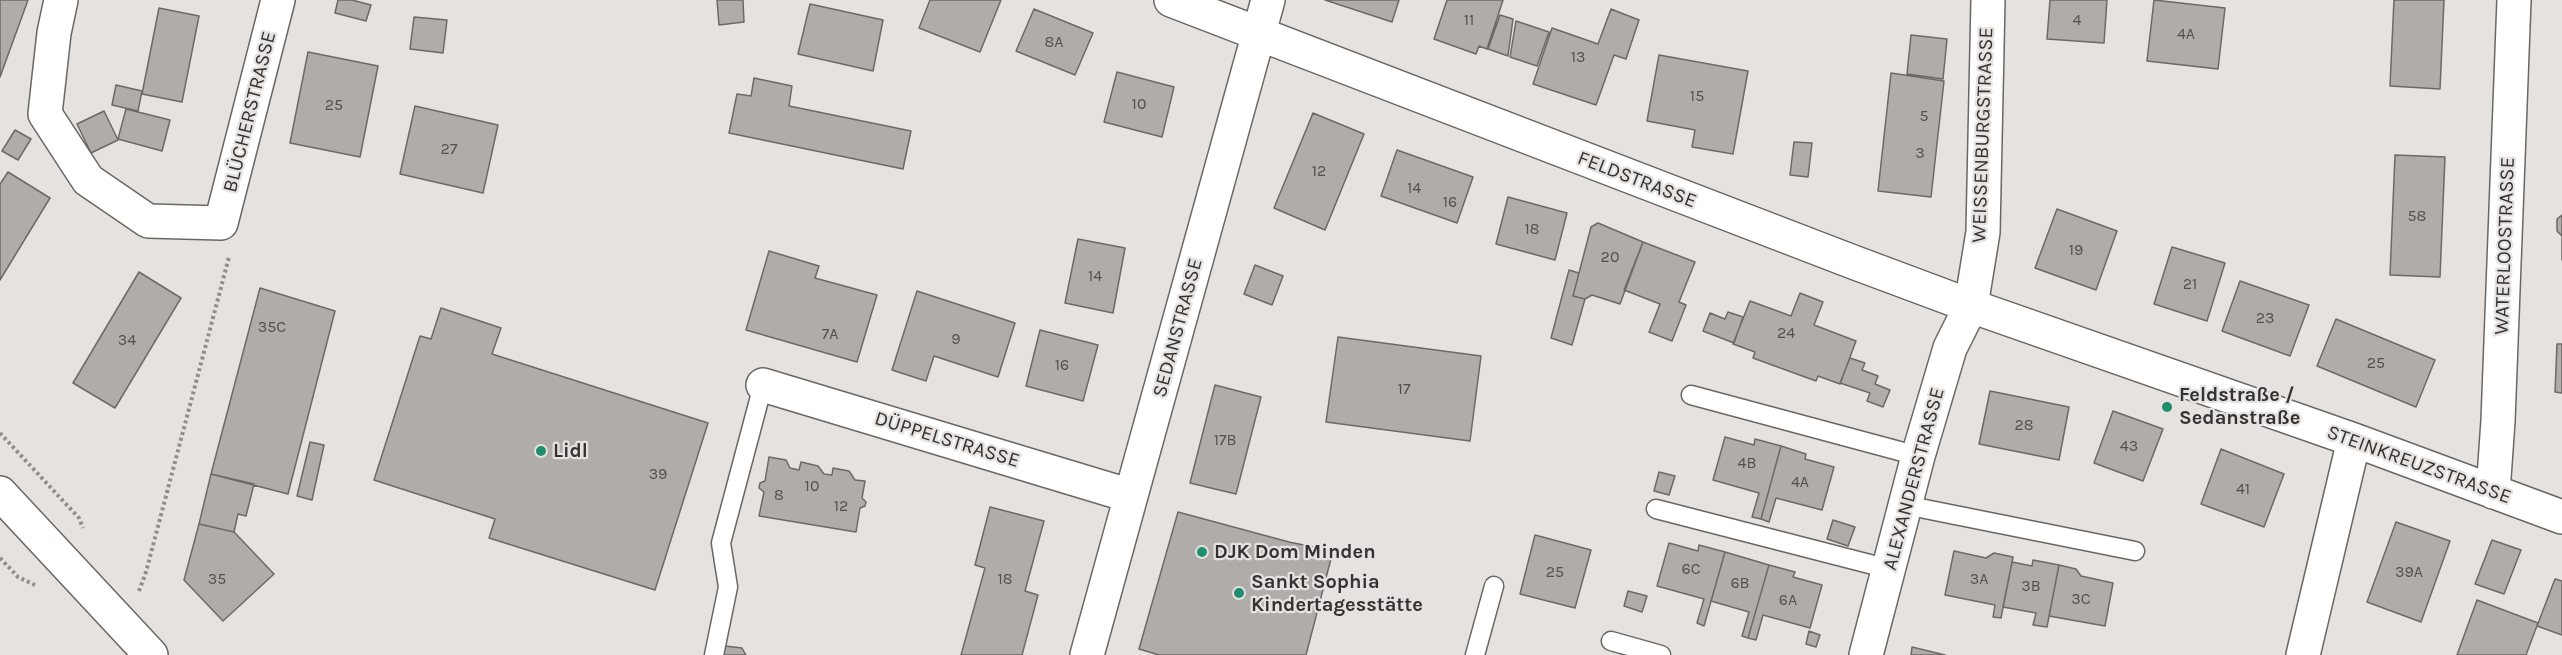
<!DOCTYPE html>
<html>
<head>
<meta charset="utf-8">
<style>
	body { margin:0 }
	canvas { display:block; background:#e6e2e0 }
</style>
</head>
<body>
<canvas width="2562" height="655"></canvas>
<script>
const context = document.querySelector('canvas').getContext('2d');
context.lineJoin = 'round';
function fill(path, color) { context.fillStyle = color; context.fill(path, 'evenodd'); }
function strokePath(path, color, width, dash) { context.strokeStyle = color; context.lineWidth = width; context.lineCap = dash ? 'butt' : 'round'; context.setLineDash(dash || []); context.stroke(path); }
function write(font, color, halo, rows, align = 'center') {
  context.font = font + ' Karla,sans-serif'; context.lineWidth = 4.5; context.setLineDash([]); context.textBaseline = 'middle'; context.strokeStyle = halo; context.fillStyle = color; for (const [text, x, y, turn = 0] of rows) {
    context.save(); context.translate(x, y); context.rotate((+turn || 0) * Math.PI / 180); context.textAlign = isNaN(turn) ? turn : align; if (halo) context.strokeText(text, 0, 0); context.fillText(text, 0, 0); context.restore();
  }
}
const building = new Path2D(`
	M0 0H28L0 77Z
	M338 0H352L371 5 366 21 335 13Z
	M717 0H743L744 22 719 25Z
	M930 0H1001L980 52 919 28Z
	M1325 0H1399L1392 22Z
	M1447 0H1503L1487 49 1479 46 1476 54 1434 39Z
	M2050 0H2107L2104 43 2047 39Z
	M2154 0 2225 8 2218 69 2147 61Z
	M2394 0H2444L2440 89 2390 86Z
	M810 4 883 20 873 71 798 54Z
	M159 8 199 16 182 102 142 94Z
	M1034 9 1093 33 1075 75 1016 51Z
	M1611 9 1639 20 1626 59 1614 55 1596 105 1533 84 1552 28 1598 44Z
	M1500 15 1513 19 1508 56 1488 49Z
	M414 17 447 20 443 53 410 49Z
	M1516 21 1549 32 1537 66 1510 57Z
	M1911 35 1947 39 1943 79 1907 74Z
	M308 52 378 66 360 157 290 143Z
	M1659 55 1748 71 1733 154 1692 147 1695 130 1647 121Z
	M1117 72 1174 87 1162 137 1104 122Z
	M1891 73 1944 81 1931 197 1878 191Z
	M754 78 792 86 789 106 911 131 903 169 729 133 737 94 751 96Z
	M116 85 142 91 138 111 112 105Z
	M415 106 498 125 483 193 400 174Z
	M126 109 170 120 162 151 118 139Z
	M104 111 118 140 91 153 77 124Z
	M1313 113 1364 134 1325 230 1274 208Z
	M15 130 31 139 18 160 2 151Z
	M1794 142 1812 143 1808 177 1790 175Z
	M1397 150 1473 177 1457 223 1381 196Z
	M2395 155 2445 157 2440 277 2390 275Z
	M8 172 50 198 0 280V184Z
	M1508 197 1567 213 1555 260 1496 244Z
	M2057 209 2117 231 2096 290 2035 268Z
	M2562 215V260V236L2557 231V219Z
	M1598 223 1643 242 1620 304 1592 295 1585 299 1573 296 1591 227Z
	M1078 239 1125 248 1113 313 1065 303Z
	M1643 242 1695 262 1679 302 1686 305 1672 341 1649 332 1660 304 1624 290Z
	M2172 247 2225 263 2207 321 2154 304Z
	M769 251 819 266 815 278 877 295 857 362 746 330Z
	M1255 265 1283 276 1272 305 1244 294Z
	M1569 270 1579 273 1573 296 1585 299 1572 345 1551 338Z
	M139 272 181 298 115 408 73 383Z
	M2240 281 2309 305 2290 356 2222 331Z
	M260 288 335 311 288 494 211 474Z
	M917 291 1015 323 998 377 934 356 926 381 892 370Z
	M1800 293 1823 302 1814 325 1856 341 1840 384 1818 376 1816 381 1753 358 1755 352 1733 344 1750 301 1791 316Z
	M441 308 501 328 492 354 708 423 655 590 489 538 495 519 374 480 420 336 431 339Z
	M1728 312 1743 317 1734 343 1703 331 1710 313 1725 319Z
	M2336 319 2435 360 2416 407 2317 366Z
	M1040 330 1098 345 1083 401 1026 386Z
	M1338 337 1481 356 1470 441 1326 422Z
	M2557 344H2562V393L2555 392Z
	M1850 358 1865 363 1862 370 1878 376 1875 384 1890 390 1883 407 1867 401 1870 393 1840 383Z
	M1215 385 1261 397 1236 494 1190 483Z
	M1990 391 2069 407 2059 460 1979 444Z
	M2113 411 2163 429 2143 481 2094 463Z
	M1725 437 1754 445 1755 439 1781 446 1761 519 1752 517 1759 493 1713 480Z
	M310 442 324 445 312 500 297 496Z
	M1781 446 1806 454 1805 459 1834 467 1822 510 1776 498 1769 522 1761 519Z
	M2221 449 2284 474 2264 527 2201 504Z
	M769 457 786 460 790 468 799 470 801 462 818 466 824 474 832 475 833 468 849 471 855 480 865 481 862 498 866 502 865 506 860 508 856 532 759 516 764 492 759 488 760 483 765 481Z
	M1659 472 1675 476 1669 495 1654 491Z
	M211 474 254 484 246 516 238 514 234 532 199 524Z
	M990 507 1044 521 1025 591 1038 595 1022 655H961L985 568 975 565Z
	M1178 512 1289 542 1333 551 1306 655H1159L1139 649Z
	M1833 520 1855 527 1848 546 1827 539Z
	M2396 522 2450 541 2421 622 2367 602Z
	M199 524 234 532 274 574 223 621 184 580Z
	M1535 535 1591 550 1575 608 1520 594Z
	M2492 540 2521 550 2504 594 2475 584Z
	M1669 543 1698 551 1699 545 1725 552 1704 626 1697 623 1704 599 1657 586Z
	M1954 551 1986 558 1994 553 2013 557 2001 618 1993 617 1995 605 1945 595Z
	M1725 552 1769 565 1748 638 1742 636 1749 612 1711 601Z
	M2033 560 2059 565 2047 627 2033 625 2036 613 2003 607 2012 562 2032 566Z
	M1769 565 1795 572 1793 577 1822 585 1810 628 1763 615 1756 640 1748 638Z
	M2059 565 2076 569 2081 576 2113 583 2105 626 2049 616Z
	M2555 579 2562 581V635L2537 626Z
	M1628 591 1647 596 1642 612 1624 606Z
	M2477 600 2538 623 2526 655H2457Z
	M1809 631 1820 635 1816 647 1806 644Z
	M725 646 742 648 746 655H723Z
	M1912 647 1945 655H1911Z`);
fill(building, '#afacaa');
strokePath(building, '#6d6968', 1.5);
const lane = new Path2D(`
	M1691 395 1918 456
	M1905 505 2135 551
	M1656 509 1889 569
	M1611 641 1661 655
	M714 655 728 587 721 543 763 385
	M1475 655 1494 586`);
const street = new Path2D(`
	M61 0 54 33 45 114 88 180 148 221 221 223 278 0
	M1171 0 1853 262 1971 306 2354 440 2562 517
	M763 385 1131 496
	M2493 492 2498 421 2514 0
	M1087 655 1268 0
	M1866 655 1918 456 1950 348 1971 306 1983 232 1988 0
	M2303 655 2354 440`);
const secondary = new Path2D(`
	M0 493 151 655`);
strokePath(lane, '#6a6765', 21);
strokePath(street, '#6a6765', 36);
strokePath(secondary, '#6a6765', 36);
strokePath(new Path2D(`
	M0 433 79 518 83 528
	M0 558 18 577 35 585
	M139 591 146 572 229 257`), '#908d8c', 4, [3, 3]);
strokePath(lane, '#fff', 18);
strokePath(street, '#fff', 33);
strokePath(secondary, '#fff', 33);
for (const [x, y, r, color] of [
	[2167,407,6,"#1f8e6f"],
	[541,451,6,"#1f8e6f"],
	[1202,552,6,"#1f8e6f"],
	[1239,593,6,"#1f8e6f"]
]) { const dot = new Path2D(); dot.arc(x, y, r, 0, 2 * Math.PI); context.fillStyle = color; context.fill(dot); strokePath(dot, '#e6e2e0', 2); }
write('16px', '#535050', null, [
	["11",1469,20],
	["4",2077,20],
	["4A",2186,34],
	["8A",1054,42],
	["13",1578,57],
	["15",1697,96],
	["10",1139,104],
	["25",334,105],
	["5",1924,116],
	["27",449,149],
	["3",1920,153],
	["12",1319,171],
	["14",1414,188],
	["16",1450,202],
	["58",2417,216],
	["18",1532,229],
	["19",2076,250],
	["20",1610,257],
	["14",1095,276],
	["21",2190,284],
	["23",2265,318],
	["35C",272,327],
	["24",1786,333],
	["7A",830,334],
	["9",956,339],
	["34",127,340],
	["25",2376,363],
	["16",1062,365],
	["17",1404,389],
	["28",2024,425],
	["17B",1225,440],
	["43",2129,446],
	["4B",1747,463],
	["39",658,474],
	["4A",1800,482],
	["10",812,486],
	["41",2243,489],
	["8",779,495],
	["12",841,506],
	["6C",1691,569],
	["25",1555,572],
	["39A",2409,572],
	["35",217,579],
	["18",1005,579],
	["3A",1979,579],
	["6B",1740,583],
	["3B",2031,586],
	["3C",2081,599],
	["6A",1788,600]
]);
write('20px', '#343232', '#e6e2e0', [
	["BLÜCHERSTRASSE",250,112,-76],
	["WEISSENBURGSTRASSE",1983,135,-88],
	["FELDSTRASSE",1637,180,21],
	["WATERLOOSTRASSE",2505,246,-88],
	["SEDANSTRASSE",1178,328,-75],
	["DÜPPELSTRASSE",947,440,17],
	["STEINKREUZSTRASSE",2419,465,20],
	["ALEXANDERSTRASSE",1914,479,-75]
]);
write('bold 20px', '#343232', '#e6e2e0', [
	["Feldstraße /",2179,395],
	["Sedanstraße",2179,418],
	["Lidl",553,451],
	["DJK Dom Minden",1214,552],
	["Sankt Sophia",1251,582],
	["Kindertagesstätte",1251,605]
], 'left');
</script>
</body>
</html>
